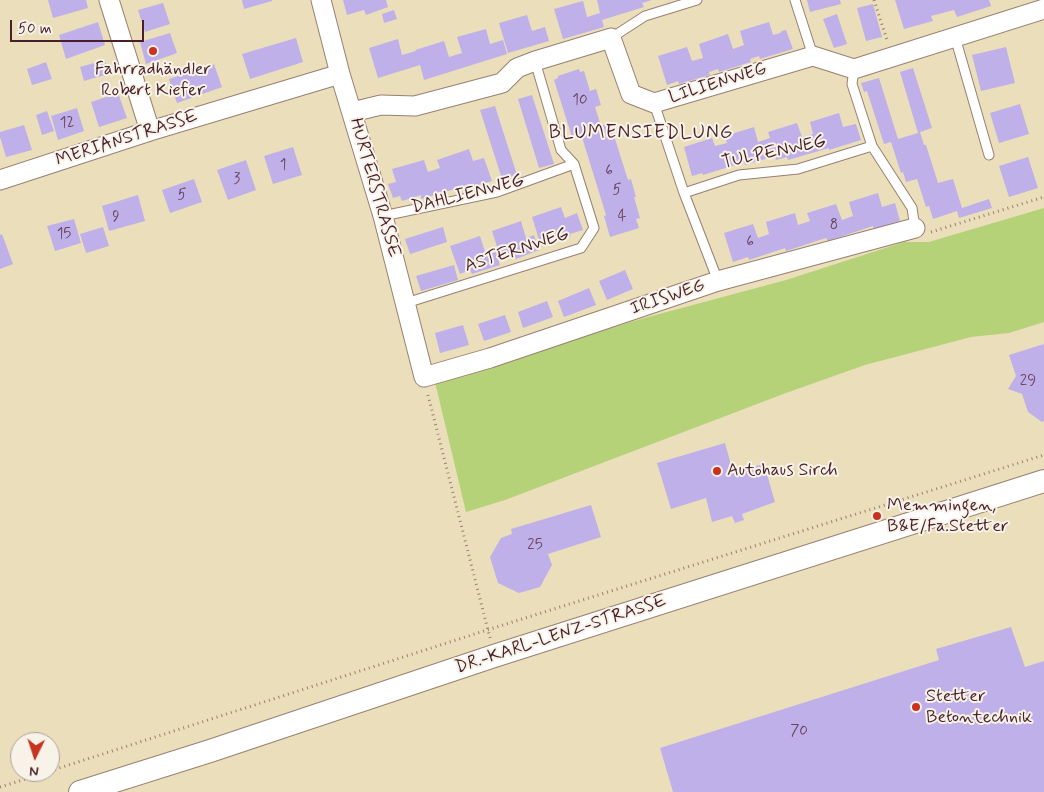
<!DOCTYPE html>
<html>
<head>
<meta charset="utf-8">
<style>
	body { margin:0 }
	#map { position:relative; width:1044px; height:792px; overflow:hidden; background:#eadfba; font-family:Mynerve,sans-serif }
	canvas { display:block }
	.north { position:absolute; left:10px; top:732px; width:50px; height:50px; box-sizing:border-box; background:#f7f3e8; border:1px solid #b29e9c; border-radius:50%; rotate:184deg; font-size:14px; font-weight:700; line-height:20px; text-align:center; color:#4a1f2b }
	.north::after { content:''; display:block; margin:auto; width:18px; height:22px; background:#c8321e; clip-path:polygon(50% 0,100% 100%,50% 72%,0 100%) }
	.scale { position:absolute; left:10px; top:20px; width:134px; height:22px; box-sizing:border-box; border:2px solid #4a1f2b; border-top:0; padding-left:6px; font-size:15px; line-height:18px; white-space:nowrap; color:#4a1f2b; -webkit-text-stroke:4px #f7f3e8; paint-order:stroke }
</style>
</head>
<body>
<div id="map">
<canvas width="1044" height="792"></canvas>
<div class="north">N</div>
<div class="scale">50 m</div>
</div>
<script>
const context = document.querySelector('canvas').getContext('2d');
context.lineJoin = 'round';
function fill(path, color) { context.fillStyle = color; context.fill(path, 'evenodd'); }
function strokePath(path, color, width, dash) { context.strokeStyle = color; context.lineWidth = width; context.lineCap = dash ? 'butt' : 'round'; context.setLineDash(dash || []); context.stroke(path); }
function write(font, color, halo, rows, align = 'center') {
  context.font = font + ' Mynerve,sans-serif'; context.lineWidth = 4; context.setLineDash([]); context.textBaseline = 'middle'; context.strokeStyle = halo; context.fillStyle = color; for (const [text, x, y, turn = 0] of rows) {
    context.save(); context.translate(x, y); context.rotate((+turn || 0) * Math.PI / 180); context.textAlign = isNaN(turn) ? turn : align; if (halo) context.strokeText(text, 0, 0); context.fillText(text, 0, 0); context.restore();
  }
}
fill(new Path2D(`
	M1044 208V322L1009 333 971 337 865 365 786 393 505 500 466 512 435 382 637 320 786 280 904 242H929Z`), '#b5d279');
fill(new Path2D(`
	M48 0H86L88 8 53 18Z
	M242 0H272V1L244 9Z
	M343 0H386L388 7 366 15 364 10 347 15Z
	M597 0H652L642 3 644 7 602 20 604 27 563 39 554 9 583 1 587 17 600 13Z
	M807 0H840L841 4 810 12Z
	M895 0H989L991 6 957 17 954 10 931 16 933 21 904 29Z
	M163 3 170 24 145 32 138 10Z
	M873 4 882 37 866 41 857 8Z
	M394 10 397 19 384 23 382 14Z
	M837 14 847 44 834 48 823 19Z
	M527 15 532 31 545 27 549 41 508 53 499 23Z
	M98 22 105 45 66 59 59 35Z
	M769 22 773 35 780 33 782 31 786 30 793 49 760 59 759 56 750 59 751 62 719 72 718 69 709 72 710 75 679 84 678 81 667 85 658 56 687 47 692 61 703 58 699 44 728 34 733 49 744 45 740 31Z
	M486 29 490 44 503 40 507 54 424 80 420 65 378 78 369 48 398 39 402 55 416 51 415 50 444 41 449 57 462 53 457 37Z
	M170 33 177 53 146 64 140 42Z
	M296 38 303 62 250 79 242 54Z
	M1006 47 1015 83 981 91 972 55Z
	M105 60 108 74 84 81 80 67Z
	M46 62 52 79 32 85 27 69Z
	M214 64 222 87 177 103 169 79Z
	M913 68 932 128 920 132 924 145H926L938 183 953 179 962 208 989 199 992 208 959 218 957 211 933 219 929 206 926 207 917 179 906 182 903 172 901 173 891 142 884 144 867 91 864 92 861 83 879 78 898 139 918 133 900 72Z
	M579 69 580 72 584 71 590 91 596 89 601 105 595 107 601 126 610 123 628 180 631 179 636 197H634L640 218 636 219 639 228 610 237 604 216 606 215 581 134 572 137 554 80 558 78V76Z
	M118 93 127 118 99 127 91 102Z
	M532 95 554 164 539 168 518 99Z
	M1020 104 1029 134 999 143 990 113Z
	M495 106 517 175 502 179 480 110Z
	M77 108 84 131 58 140 51 116Z
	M47 111 54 131 42 135 36 115Z
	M839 113 843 127 856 124 861 140 829 150V148L788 160 787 157 776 160 775 156 745 165 744 162 735 164V165L703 175 702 173 692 176 684 147 712 138 715 146 727 143 725 136 754 127 758 142 770 138 768 132 797 123 802 137 813 134 810 122Z
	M24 125 32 150 6 157 0 137V132Z
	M293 147 302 175 273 184 264 156Z
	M469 149 473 161 484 158 492 181 465 189V186L421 199V195L402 201 400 196 393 198 388 184 396 182 392 169 424 160 428 172 440 168 437 160Z
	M1028 157 1038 188 1009 197 999 166Z
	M246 160 256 190 228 200 217 170Z
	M194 179 202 202 170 213 162 190Z
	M878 193 882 207 895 203 900 221 874 229 873 226 828 241 826 238 786 251 785 248 749 260 748 257 733 262 724 233 753 224 758 238 769 234 766 222 795 213 798 225 810 221 807 213 836 204 842 220 853 216 849 202Z
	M138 195 145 221 109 231 102 206Z
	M561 207 565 218 577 213 583 230 570 234 571 236 541 246 532 217Z
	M74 219 81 243 55 251 47 226Z
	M521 221 526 238 534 235 539 250 516 259 514 255 501 259 492 231Z
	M103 227 109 246 86 253 80 234Z
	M443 227 447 242 410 254 405 239Z
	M2 234 13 264 0 269V235Z
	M480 236 486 255 496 252 500 265 472 274 470 270 460 274 450 246Z
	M454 265 458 280 421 291 416 276Z
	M625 270 633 289 607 300 599 281Z
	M589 288 596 305 564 317 558 301Z
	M547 301 553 317 523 328 518 312Z
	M505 315 511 332 484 341 478 324Z
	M463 325 469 345 440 353 435 333Z
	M1044 344V421L1042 422 1028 412 1022 394 1008 389 1016 376 1009 355Z
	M725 443 733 472 764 464 775 502 742 514 744 520 735 523 732 516 712 522 706 498 671 509 657 463Z
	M591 505 601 537 548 554 552 565 540 587 519 593 498 583 490 557 501 538 512 534 511 529Z
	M1011 627 1025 667 1044 661V792H673L660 748 939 660 936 649Z`), '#bfb0ea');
const service = new Path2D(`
	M795 0 813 56
	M955 37 989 155
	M611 38 645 16 697 0
	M854 69 852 84 872 146 912 208 915 228
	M654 103 684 193
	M383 216 497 192 574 164 561 150 535 61
	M718 281 684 193 739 175 798 169 872 146
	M406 303 581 248 594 228 574 164`);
const minor = new Path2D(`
	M109 0 150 131
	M321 0 340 74 383 216 424 377 490 358 718 281 915 228
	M352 112 381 105 415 106 502 83 517 68 535 61 611 38 631 94 654 103 813 56 854 69 1044 9
	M0 180 150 131 340 74`);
const tertiary = new Path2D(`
	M80 792 210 751 494 656 1044 481`);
strokePath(service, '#9a7f72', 11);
strokePath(minor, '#9a7f72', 21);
strokePath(tertiary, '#9a7f72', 24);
strokePath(new Path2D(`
	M874 0 887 40
	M931 232 1044 197
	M428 395 490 638
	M50 771 487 630 1044 455
	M0 787 48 772`), '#9a7f72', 3, [1, 4]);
strokePath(service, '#fff', 9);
strokePath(minor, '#fff', 19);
strokePath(tertiary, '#fff', 22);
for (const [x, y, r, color] of [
	[153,51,5,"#c8321e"],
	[717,471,5,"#c8321e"],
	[877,516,5,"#c8321e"],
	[916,707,5,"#c8321e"]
]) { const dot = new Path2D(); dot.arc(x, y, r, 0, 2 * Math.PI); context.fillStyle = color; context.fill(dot); strokePath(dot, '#f7f3e8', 2); }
write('15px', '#67435b', null, [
	["10",580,101],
	["12",67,124],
	["1",283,166],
	["6",609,172],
	["3",237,180],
	["5",617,191],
	["5",182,196],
	["4",622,217],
	["9",116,218],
	["8",834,226],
	["15",64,235],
	["6",750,243],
	["29",1028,382],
	["25",535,546],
	["70",799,732]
]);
write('18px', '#4a1f2b', '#f7f3e8', [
	["Fahrradhändler",153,70,"center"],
	["Robert Kiefer",153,91,"center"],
	["Autohaus Sirch",727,471],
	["Memmingen,",887,506],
	["B&E/Fa.Stetter",887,527],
	["Stetter",926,697],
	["Betontechnik",926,718]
], 'left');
write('18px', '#4a1f2b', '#f7f3e8', [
	["LILIENWEG",718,84,-17],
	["MERIANSTRASSE",127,139,-18],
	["TULPENWEG",774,153,-12],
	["HURTERSTRASSE",374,188,74],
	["DAHLIENWEG",468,195,-14],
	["ASTERNWEG",517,251,-18],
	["IRISWEG",668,298,-19],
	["DR.-KARL-LENZ-STRASSE",561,635,-18]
]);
context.letterSpacing = '1px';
write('19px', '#4a1f2b', '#f7f3e8', [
	["BLUMENSIEDLUNG",641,134]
]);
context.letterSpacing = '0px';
</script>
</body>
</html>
